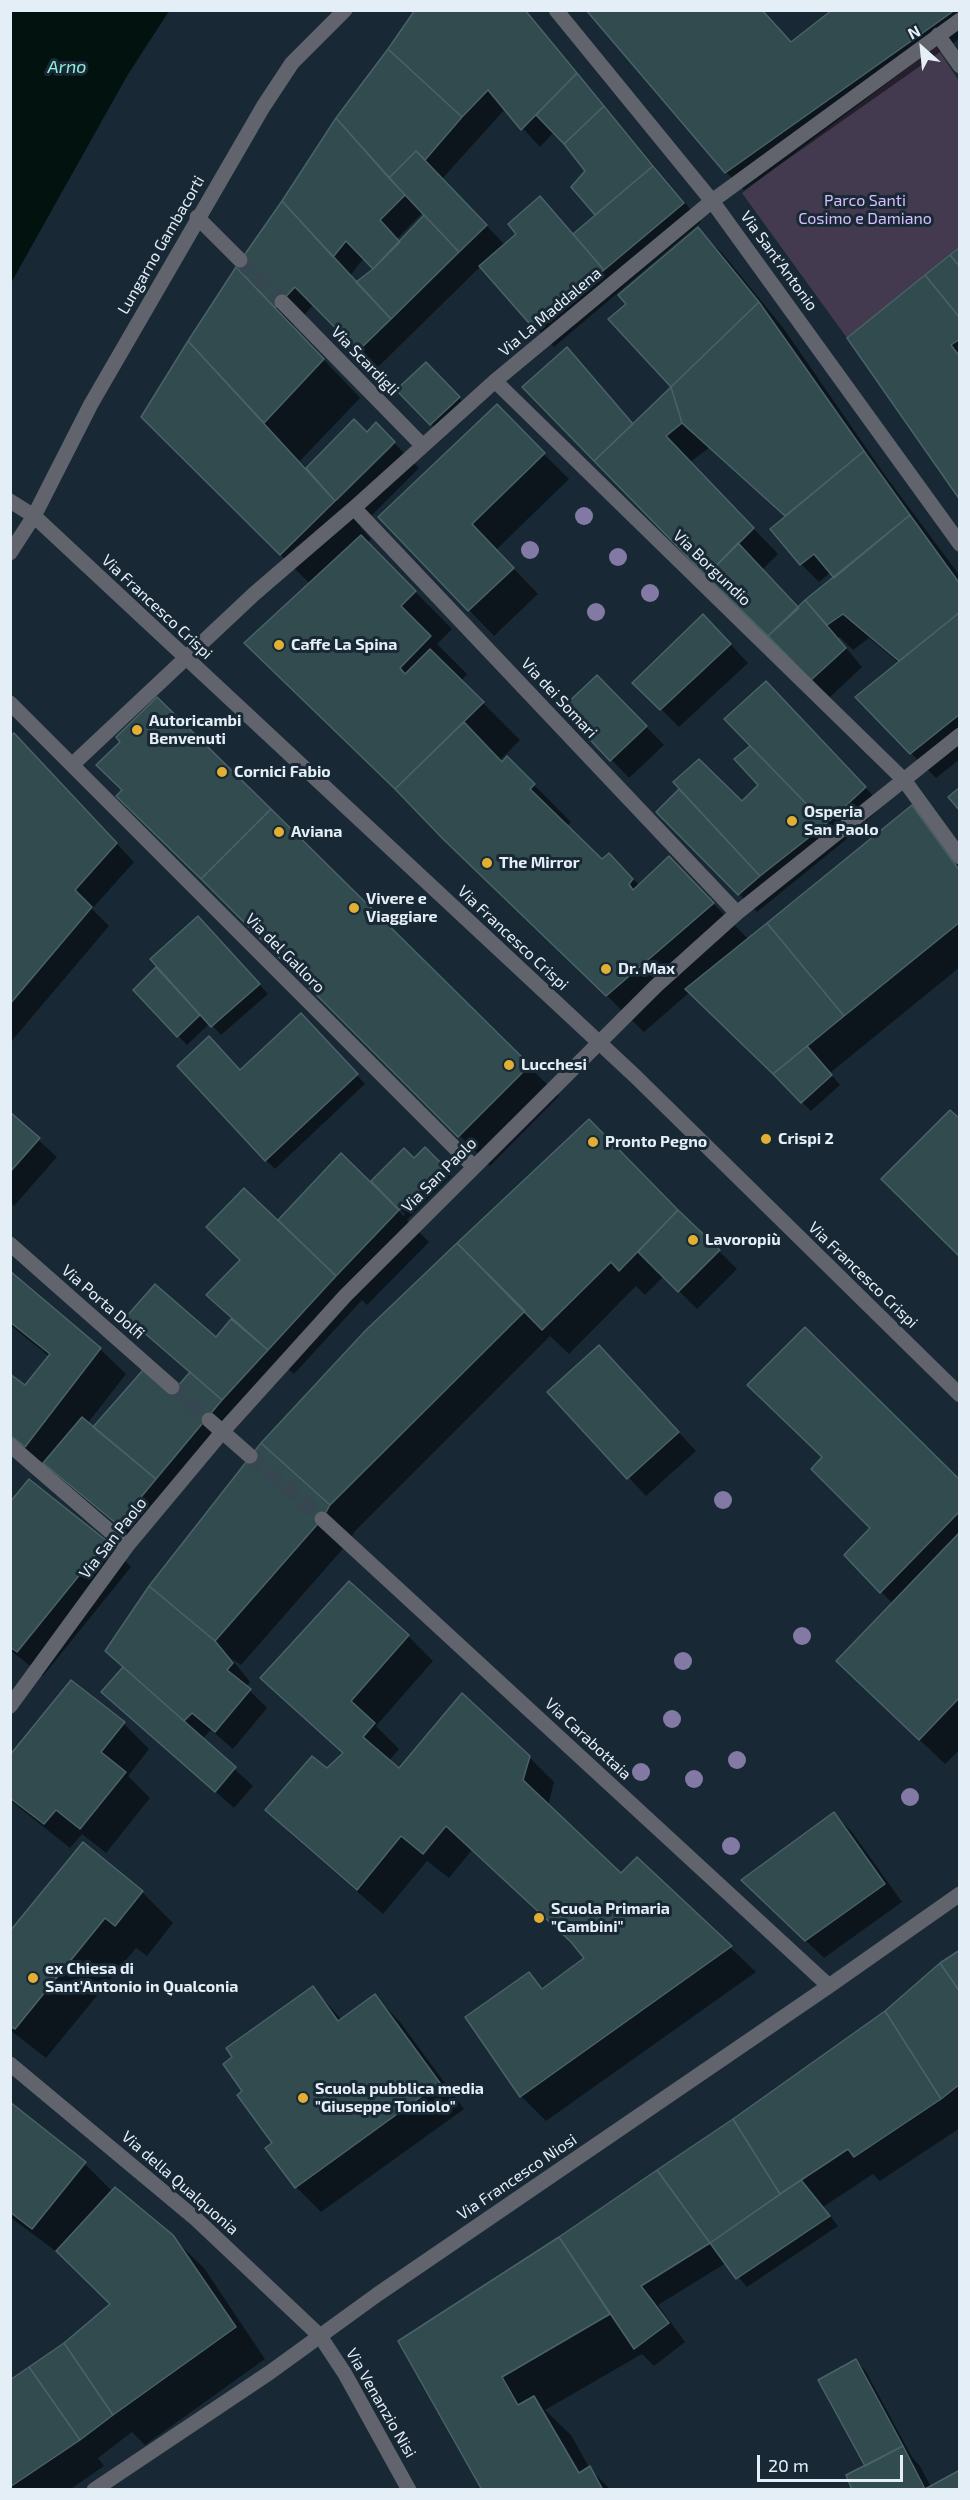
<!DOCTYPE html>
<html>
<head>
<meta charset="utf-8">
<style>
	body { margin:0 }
	#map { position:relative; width:970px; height:2500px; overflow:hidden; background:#182935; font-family:"Exo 2",sans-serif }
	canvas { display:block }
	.frame { position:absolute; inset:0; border:12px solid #e4eef7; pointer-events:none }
	.north { position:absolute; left:892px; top:18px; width:60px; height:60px; -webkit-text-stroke:4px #182935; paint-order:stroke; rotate:333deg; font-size:16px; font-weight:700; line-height:24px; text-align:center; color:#e4eef7 }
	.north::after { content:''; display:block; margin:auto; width:21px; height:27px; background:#e4eef7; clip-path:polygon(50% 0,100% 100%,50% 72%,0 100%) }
	.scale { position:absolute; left:757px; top:2455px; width:146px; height:27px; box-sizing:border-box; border:3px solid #e4eef7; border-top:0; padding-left:8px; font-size:18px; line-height:21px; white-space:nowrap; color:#e4eef7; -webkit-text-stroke:4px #182935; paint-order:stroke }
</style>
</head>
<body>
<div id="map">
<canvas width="970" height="2500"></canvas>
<div class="frame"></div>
<div class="north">N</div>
<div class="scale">20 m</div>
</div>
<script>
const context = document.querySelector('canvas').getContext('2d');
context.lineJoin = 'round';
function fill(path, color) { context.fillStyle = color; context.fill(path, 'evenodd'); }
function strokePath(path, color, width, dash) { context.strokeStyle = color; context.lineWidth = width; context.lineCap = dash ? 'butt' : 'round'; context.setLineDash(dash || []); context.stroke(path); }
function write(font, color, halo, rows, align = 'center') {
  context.font = font + ' "Exo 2",sans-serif'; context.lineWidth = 6; context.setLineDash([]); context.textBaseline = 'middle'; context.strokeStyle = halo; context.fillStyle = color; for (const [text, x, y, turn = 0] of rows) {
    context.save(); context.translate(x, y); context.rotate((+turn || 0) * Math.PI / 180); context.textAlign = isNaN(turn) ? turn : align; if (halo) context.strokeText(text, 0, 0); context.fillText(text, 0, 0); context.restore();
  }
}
fill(new Path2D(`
	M936 46 959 81V247L847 338 742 193Z`), '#443a50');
fill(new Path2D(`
	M11 10 169 11 127 76 11 283Z`), '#02120f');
fill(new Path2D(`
	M415 10H526L701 222 554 347 481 266 377 368 314 304 293 327 360 398 300 461 307 469 367 434 376 425 419 468 360 527 371 539 367 543 452 629 437 644 467 674 461 681 520 740 500 760 503 763 507 758 571 822 566 827 602 861 609 855 640 886 669 858 749 940 912 807 937 832 960 863V967L830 1073 840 1085 811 1111 690 992 644 1032 283 680 310 584 143 417 237 268 337 119ZM505 109 540 147 554 132 587 171 573 187 597 215 574 235 540 198 518 234 505 245 442 179ZM423 212 426 215 400 243 397 239ZM364 258 375 269 357 283 350 276ZM390 444 392 447 337 501 335 499Z
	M588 10 792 43 834 10H960V38L744 190 726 172Z
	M698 229 723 254 784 329 887 478 960 576V759L936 778 911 753 899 663 869 638 853 650 840 637 838 638 862 667 830 697 707 575 567 349 634 425 673 387 628 304ZM709 448 786 518 801 564 819 582 831 572 835 578 806 601 800 610 762 570 778 554 690 462Z
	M960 249V498L849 338Z
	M426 364 468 407 440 433 398 390Z
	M496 407 569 479 496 550 538 594 494 636 380 517Z
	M721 634 748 663 679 727 635 683Z
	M615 695 664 745 629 778 563 709Z
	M784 701 883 806 843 842 757 912 658 812 681 789 742 803 760 785 736 759 753 746Z
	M10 738 32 753 134 862 92 909 109 926 10 1043Z
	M270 811 559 1096 490 1166 239 915Z
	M207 927 268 994 221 1035 210 1023 187 1045 135 990Z
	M310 1024 365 1084 275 1169 266 1160 240 1072Z
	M10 1114 57 1157 14 1206 10 1203Z
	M589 1121 737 1269 697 1309 664 1276 645 1295 636 1286 569 1354 550 1336 355 1531 347 1544 241 1665 231 1658 250 1682 246 1687 267 1708 233 1749 211 1730 202 1739 253 1786 234 1808 103 1691 124 1668 107 1651Z
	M425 1149 451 1176 407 1220 429 1242 367 1305 362 1300 294 1374 286 1367 137 1542 10 1437V1376L25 1387 50 1357 10 1325V1273L100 1349 126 1374 87 1424 93 1429 171 1396 190 1373 128 1317 216 1339 233 1319 208 1295 341 1155 404 1216 405 1214 373 1181 414 1160Z
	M617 1365 696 1451 646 1496 549 1392Z
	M960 1482V1749L945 1764 863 1686 893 1604 846 1555Z
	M10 1504 106 1542 131 1567 43 1676 10 1650Z
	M408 1636 433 1661 376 1726 399 1749 389 1761 399 1770 529 1757 554 1782 548 1806 621 1875 637 1859 756 1972 546 2121 521 2096 529 1974 544 1989 586 1959 578 1948 472 1850 449 1878 427 1861 383 1914 292 1835 267 1810 328 1770 344 1754 263 1678Z
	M71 1682 124 1724 149 1749 128 1776 150 1798 106 1853 82 1834 70 1848 10 1800V1758Z
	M834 1814 852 1832 902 1902 824 1958 761 1898Z
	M83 1844 142 1892 173 1923 147 1956 136 1948 46 2058 10 2030V1933Z
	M960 1952V2128L880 2181 873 2174 823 2207 838 2226 747 2287 726 2263 658 2305 685 2342 654 2366 642 2354 545 2410 571 2435 590 2469 611 2490H483L400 2341 560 2239 734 2120 886 2012Z
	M313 1988 342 2020 375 1996 400 2022 464 2109 321 2212 296 2187 244 2091Z
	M10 2104 85 2164 113 2192 172 2237 204 2268 265 2359 145 2445 132 2432 98 2458 104 2466 69 2490H10V2382L65 2343 112 2304 65 2258 10 2217Z
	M856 2361 865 2370 912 2457 920 2466 931 2487 960 2490H854L867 2466Z`), '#0007');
const building = new Path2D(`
	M415 10H525L577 73 521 130 488 90 462 117 388 49Z
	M586 10H762L791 42 832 10H955L725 173Z
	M388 49 462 117 425 160 416 151 389 178 336 118Z
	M577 73 604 106 564 144 536 115Z
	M604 106 653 166 595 215 571 187 585 171 564 144Z
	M336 118 405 195 380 220 400 242 373 269 346 241 333 257 282 201Z
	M416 151 487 225 459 252 389 178Z
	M653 166 684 203 604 270 573 234Z
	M540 196 604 270 535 330 479 266 516 234 508 224Z
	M282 201 391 319 358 351 295 287 275 308 236 267Z
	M424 215 459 252 391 319 356 282 373 269Z
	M698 227 759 302 671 387 608 319 626 304 618 295Z
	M960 247V267L950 255Z
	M950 255 960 267V318L925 275Z
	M236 267 324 359 264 423 188 341Z
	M925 275 960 318V339L951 345 960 357V500L847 338Z
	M759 302 864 451 785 516 682 423 671 387Z
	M188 341 335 501 280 555 141 417Z
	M567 347 633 424 594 461 522 387Z
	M426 362 460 397 430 425 396 390Z
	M671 387 682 423 666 436 754 528 706 576 594 461Z
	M497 404 545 453 472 524 514 568 468 611 378 517Z
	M354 419 367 432 376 422 395 442 335 501 306 468Z
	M864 451 910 515 834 578 814 554 800 565 770 529Z
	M910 515 960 584V612L899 661 843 614 827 625 805 600Z
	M361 535 416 591 401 606 431 636 400 668 405 674 430 649 484 702 395 789 244 643Z
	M738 543 799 608 768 636 706 576Z
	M805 600 846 648 811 680 768 636Z
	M960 612V714L910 754 855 697Z
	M703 614 731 644 660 710 632 683Z
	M597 675 647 726 610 761 561 709Z
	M766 681 866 787 826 824 724 719Z
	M157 697 271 809 201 879 116 796 122 790 96 765 120 742 116 737Z
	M464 722 502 762 507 756 535 784 530 789 602 859 609 853 633 879 629 884 633 890 669 856 714 903 606 996 443 839 395 789Z
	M14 733 117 843 75 890 92 907 10 1004V736Z
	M750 746 826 824 760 876 673 782 699 759 742 801 758 785 734 759Z
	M960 787V811L948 797Z
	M679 789 760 876 738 895 656 812Z
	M912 805 960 871V922L844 1016 767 923Z
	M271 809 530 1065 458 1137 201 879Z
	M198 916 260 984 211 1027 150 959Z
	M767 923 844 1016 773 1074 685 989Z
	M156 967 200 1015 177 1037 133 990Z
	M301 1013 358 1074 265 1161 177 1066 209 1036 240 1070Z
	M807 1046 832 1075 801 1103 773 1074Z
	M950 1110 960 1119V1257L881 1179Z
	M10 1112 40 1138 10 1172Z
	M589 1119 678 1210 619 1271 611 1262 542 1330 457 1243Z
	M425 1147 444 1166 399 1210 371 1181 404 1148 414 1158Z
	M341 1153 399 1210 336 1276 278 1220Z
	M244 1188 336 1276 268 1350 206 1295 240 1260 206 1227Z
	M678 1210 720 1250 678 1292 638 1252Z
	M457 1243 525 1311 330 1505 261 1443 366 1330Z
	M10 1271 101 1348 25 1447 10 1435V1374L25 1385 50 1354 10 1322Z
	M155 1284 216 1337 231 1319 268 1350 222 1400 126 1317Z
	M805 1327 960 1480V1511L880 1593 844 1555 870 1528 811 1469 822 1457 747 1385Z
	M599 1345 679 1432 627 1479 547 1392Z
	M143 1370 171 1394 190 1372 222 1400 156 1479 93 1427Z
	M82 1417 156 1479 118 1525 43 1463Z
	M261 1443 330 1505 322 1519 215 1641 149 1586Z
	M29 1479 107 1541 17 1652 10 1647V1502Z
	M960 1532V1697L919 1740 836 1661Z
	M349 1581 409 1635 351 1701 375 1723 363 1737 399 1768 462 1693 530 1756 523 1780 621 1873 637 1857 732 1946 520 2097 465 2017 529 1972 542 1989 584 1958 571 1942 446 1826 423 1854 401 1836 357 1890 265 1810 312 1756 327 1768 343 1753 260 1678Z
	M149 1586 215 1641 233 1663 227 1670 251 1689 215 1732 192 1713 184 1721 105 1651Z
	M123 1667 236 1767 215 1792 101 1692Z
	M71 1680 125 1722 101 1752 126 1772 80 1829 56 1810 44 1824 10 1798V1755Z
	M834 1812 885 1884 805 1941 741 1880Z
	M83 1842 143 1891 115 1926 105 1918 15 2029 10 2026V1931Z
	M960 1950V1992L940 1963Z
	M940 1963 960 1992V2084L941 2099 885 2011Z
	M313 1986 338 2021 375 1994 440 2083 295 2188 265 2148 272 2143 237 2095 242 2091 223 2064 232 2057 226 2048Z
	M885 2011 941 2099 854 2157 848 2149 780 2194 733 2119Z
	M10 2102 86 2162 32 2229 10 2212Z
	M733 2119 780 2194 710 2243 657 2170Z
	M657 2170 710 2243 641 2286 669 2323 634 2349 559 2237Z
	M801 2180 830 2216 736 2279 710 2243Z
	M115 2187 173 2235 236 2327 113 2415 64 2343 110 2304 56 2251Z
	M559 2237 610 2314 502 2377 518 2405 534 2396 579 2473 590 2466 603 2490H482L398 2341Z
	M64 2343 113 2415 80 2440 29 2367Z
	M856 2359 903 2446 865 2466 818 2380Z
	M29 2367 80 2440 10 2487V2380Z
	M903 2446 925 2489 852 2490 846 2475Z
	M960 2470V2490H924L925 2489Z`);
fill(building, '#314b4f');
strokePath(building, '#496368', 1.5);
strokePath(new Path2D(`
	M240 260 282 302`), '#374752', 15, [15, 8]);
strokePath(new Path2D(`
	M172 1387 209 1420
	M250 1456 322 1519`), '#374752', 15, [15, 8]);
strokePath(new Path2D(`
	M197 217 240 260
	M282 302 422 445
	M904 780 960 857`), '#61646d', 15);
strokePath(new Path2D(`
	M556 10 712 201 960 544
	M938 35 960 66
	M495 381 904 780
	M354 508 737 913
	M10 703 72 765 254 594 354 508 495 381 712 201 960 20
	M72 765 473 1166
	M10 1244 172 1387
	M209 1420 250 1456
	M10 1445 127 1546
	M322 1519 829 1986
	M10 1706 127 1546 223 1431 345 1296 656 986 737 913 960 735
	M10 2064 196 2219 320 2336 345 2374 409 2490
	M94 2490 269 2373 378 2294 829 1986 960 1894`), '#61646d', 15);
strokePath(new Path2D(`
	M10 501 34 516 635 1076 960 1395
	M10 553 34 516 91 404 263 107 292 63 345 10`), '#61646d', 15);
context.fillStyle = '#827aa4';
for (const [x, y] of [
	[584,516],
	[530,550],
	[618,557],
	[650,593],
	[596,612],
	[723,1500],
	[802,1636],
	[683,1661],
	[672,1719],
	[737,1760],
	[641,1772],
	[694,1779],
	[910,1797],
	[731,1846]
]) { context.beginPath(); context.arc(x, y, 9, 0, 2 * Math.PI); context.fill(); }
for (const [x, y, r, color] of [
	[279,645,6,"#e1af34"],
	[137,730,6,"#e1af34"],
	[222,772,6,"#e1af34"],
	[792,821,6,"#e1af34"],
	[279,832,6,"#e1af34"],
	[487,863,6,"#e1af34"],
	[354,908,6,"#e1af34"],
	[606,969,6,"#e1af34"],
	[509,1065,6,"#e1af34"],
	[766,1139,6,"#e1af34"],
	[593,1142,6,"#e1af34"],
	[693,1240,6,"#e1af34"],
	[539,1918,6,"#e1af34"],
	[33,1978,6,"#e1af34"],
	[303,2098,6,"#e1af34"]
]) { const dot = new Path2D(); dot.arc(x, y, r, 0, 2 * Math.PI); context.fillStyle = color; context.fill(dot); strokePath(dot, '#182935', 2); }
write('16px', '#d8bdfe', '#182935', [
	["Parco Santi",865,201],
	["Cosimo e Damiano",865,219]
]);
write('16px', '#e4eef7', '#182935', [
	["Lungarno Gambacorti",161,245,-60],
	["Via Sant'Antonio",779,261,54],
	["Via La Maddalena",550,312,-40],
	["Via Scardigli",365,361,46],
	["Via Borgundio",712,568,44],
	["Via Francesco Crispi",157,607,43],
	["Via dei Somari",559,698,47],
	["Via Francesco Crispi",513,938,43],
	["Via del Galloro",285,953,45],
	["Via San Paolo",439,1175,-45],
	["Via Francesco Crispi",863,1275,44],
	["Via Porta Dolfi",103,1302,41],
	["Via San Paolo",113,1538,-52],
	["Via Carabottaia",588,1739,43],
	["Via Francesco Niosi",517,2177,-34],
	["Via della Qualquonia",180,2183,41],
	["Via Venanzio Nisi",381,2403,60]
]);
write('bold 16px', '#e4eef7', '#182935', [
	["Caffe La Spina",291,645],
	["Autoricambi",149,721],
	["Benvenuti",149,739],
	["Cornici Fabio",234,772],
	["Osperia",804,812],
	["San Paolo",804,830],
	["Aviana",291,832],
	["The Mirror",499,863],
	["Vivere e",366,899],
	["Viaggiare",366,917],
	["Dr. Max",618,969],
	["Lucchesi",521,1065],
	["Crispi 2",778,1139],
	["Pronto Pegno",605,1142],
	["Lavoropiù",705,1240],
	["Scuola Primaria",551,1909],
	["\"Cambini\"",551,1927],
	["ex Chiesa di",45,1969],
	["Sant'Antonio in Qualconia",45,1987],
	["Scuola pubblica media",315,2089],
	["\"Giuseppe Toniolo\"",315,2107]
], 'left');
write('italic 18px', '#92efdb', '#182935', [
	["Arno",67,67]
]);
</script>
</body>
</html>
